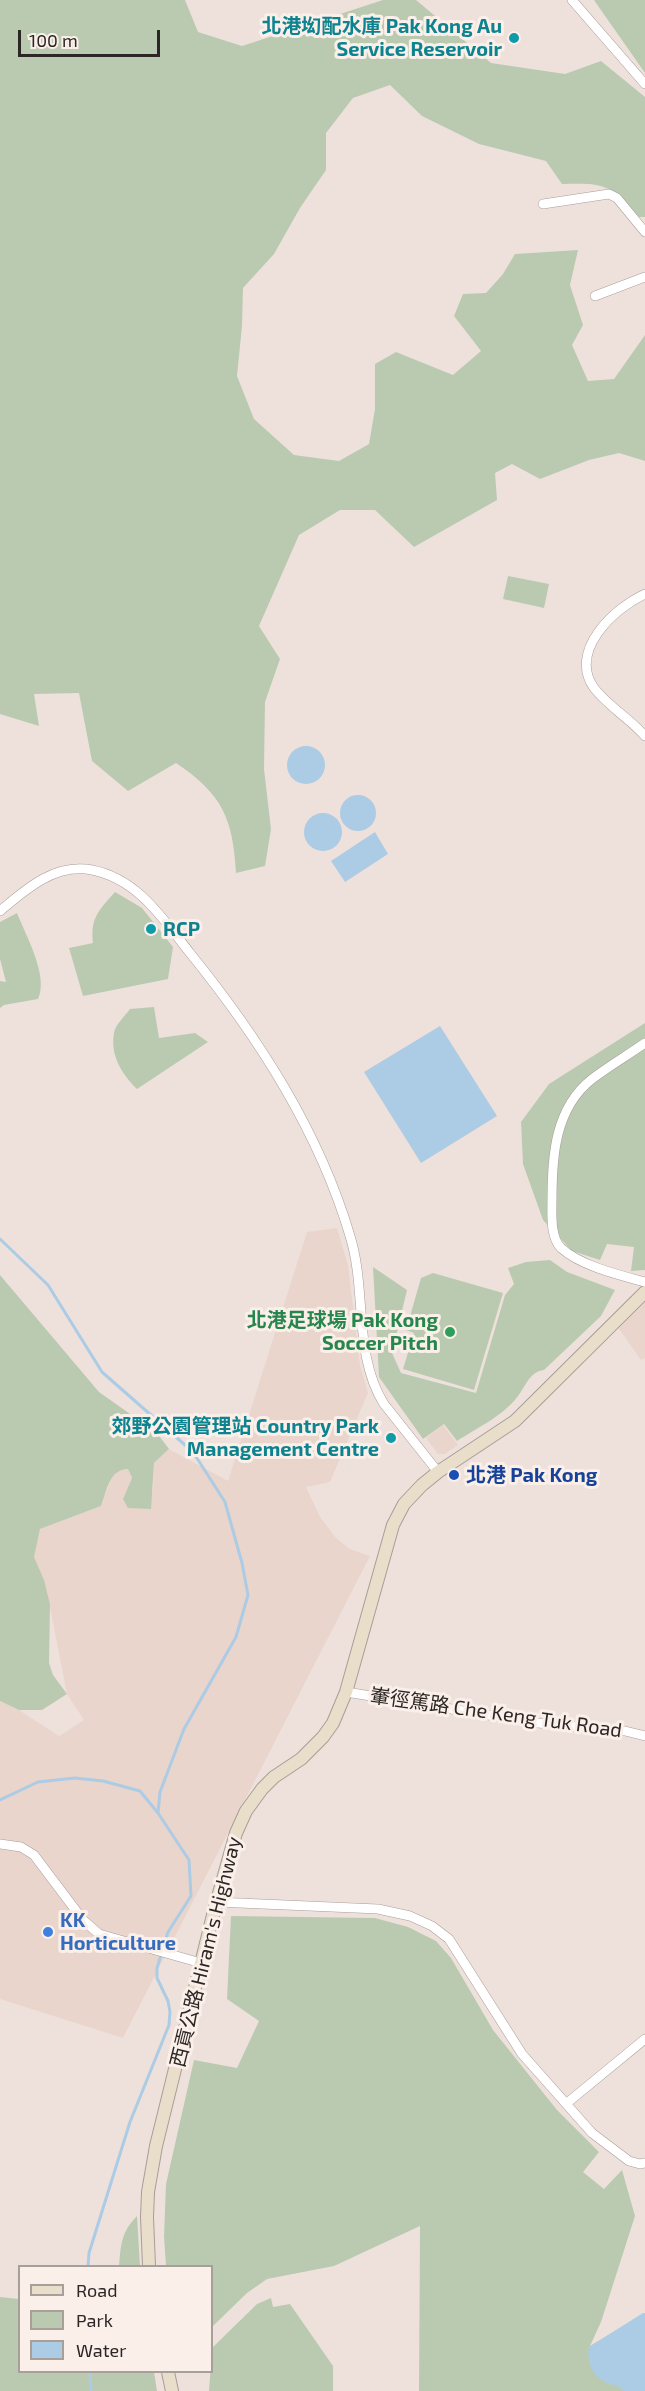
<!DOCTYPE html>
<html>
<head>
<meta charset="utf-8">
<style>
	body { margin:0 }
	#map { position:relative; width:645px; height:2391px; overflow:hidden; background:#eee1dc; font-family:"Exo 2",sans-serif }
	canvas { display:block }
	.legend { position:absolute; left:18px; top:2265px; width:195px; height:108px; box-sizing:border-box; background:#fbefe9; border:2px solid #a89f9b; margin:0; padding:8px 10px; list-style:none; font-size:18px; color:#2c2725 }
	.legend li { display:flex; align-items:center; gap:12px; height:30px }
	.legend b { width:30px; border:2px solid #a89f9b }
	.scale { position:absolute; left:18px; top:30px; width:142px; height:27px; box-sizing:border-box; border:3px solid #2c2725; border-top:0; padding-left:8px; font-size:18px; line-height:21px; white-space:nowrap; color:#2c2725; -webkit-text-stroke:4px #fbefe9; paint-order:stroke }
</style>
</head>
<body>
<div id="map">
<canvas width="645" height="2391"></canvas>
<ul class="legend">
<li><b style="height:8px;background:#e8deca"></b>Road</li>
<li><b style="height:16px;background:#bacab1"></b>Park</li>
<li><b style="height:16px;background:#accbe4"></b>Water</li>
</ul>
<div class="scale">100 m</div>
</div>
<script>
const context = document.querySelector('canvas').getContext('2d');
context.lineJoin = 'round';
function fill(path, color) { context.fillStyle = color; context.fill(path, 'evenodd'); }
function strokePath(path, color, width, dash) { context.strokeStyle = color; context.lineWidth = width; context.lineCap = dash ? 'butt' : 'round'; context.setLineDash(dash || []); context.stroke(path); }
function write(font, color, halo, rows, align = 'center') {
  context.font = font + ' "Exo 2","Noto Sans TC",sans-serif'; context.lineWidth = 6; context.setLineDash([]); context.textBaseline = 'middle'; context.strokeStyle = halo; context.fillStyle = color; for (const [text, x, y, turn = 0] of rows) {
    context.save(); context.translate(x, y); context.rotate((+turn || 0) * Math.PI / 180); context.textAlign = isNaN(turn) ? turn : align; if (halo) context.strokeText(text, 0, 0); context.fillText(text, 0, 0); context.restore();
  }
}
fill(new Path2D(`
	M337 1228 348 1265 360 1365 368 1393 330 1482 306 1487 320 1517 336 1538 350 1549 370 1556 123 2038 0 1999V1701L19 1710 59 1736 84 1720 67 1694 47 1592 33 1557 40 1529 101 1506 113 1474 120 1469H128L132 1479 123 1499 153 1491 154 1463 169 1449 228 1481 307 1232Z
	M645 1300V1358L641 1360 617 1326Z
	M443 1425 458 1445 445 1454H438L426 1438Z`), '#e9d5cc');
fill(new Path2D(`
	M0 0H185L198 32 242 46 383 0H416L491 63 565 74 601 61 645 97V217H639C608 184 607 183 562 184L546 161 479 144 422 116 390 85 353 98 326 133V170L300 208 274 254 243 288 242 326 237 376 254 419 294 455 339 461 369 444 375 409V364L396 352 453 375 481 351 454 316 463 294 486 293 503 274 515 254 578 250 570 285 583 325 572 345 588 381 614 379 645 335V461L619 453 589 460 540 479 512 464 495 473 497 500 414 547 375 510H340L299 535 259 626 280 659 265 702 264 769 271 829 265 866 236 873C233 818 222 794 176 763L128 791 92 761 79 693 34 694 39 726 0 714Z
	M594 0H645V73L596 3Z
	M508 576 549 584 544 608 503 599Z
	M115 892 142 908 173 947 168 979 83 996 69 948 93 943C90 918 99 910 115 892Z
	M17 913C26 936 49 976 38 999L4 1005 0 1008V981L6 982 0 959V922Z
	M154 1007 159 1038 195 1033 208 1042 137 1089C122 1074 110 1056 114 1033 115 1025 125 1016 130 1009Z
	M645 1023V1270L631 1271 634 1247 607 1244 600 1260 572 1251 543 1220 523 1164 521 1122 549 1084Z
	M550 1260 567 1272 615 1290 601 1316 544 1370C529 1372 526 1386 518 1396 503 1416 477 1428 457 1441L444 1424 423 1439 379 1377 373 1267 407 1290 392 1353 401 1373 476 1393 505 1295 514 1284 508 1268 526 1262Z
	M433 1273 503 1293 474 1390 403 1369 414 1333 406 1330 421 1278Z
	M0 1275 99 1392 157 1433 169 1449 154 1463 151 1509 128 1508 123 1499 132 1478 128 1469C109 1469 107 1491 101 1506L40 1529 34 1557 44 1580 50 1604 49 1663 53 1675 67 1694 42 1710H19L0 1701Z
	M231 1916 375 1918 408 1927 436 1941 451 1958 493 2030 557 2110 599 2152 583 2172 604 2189 622 2170 635 2216 601 2322 590 2346 645 2313V2391H419L420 2226 334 2266 267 2279 247 2293 212 2327V2266H166L164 2236 166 2184 194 2060 237 2068 259 2021 227 1999Z
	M137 2216 140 2266H119C121 2245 121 2232 137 2216Z
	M0 2297 19 2299 20 2372H154L157 2391H0Z
	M271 2298 273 2307 290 2304 333 2366V2391H209L212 2348 257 2304Z`), '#bacab1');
fill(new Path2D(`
	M287 765a19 19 0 1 1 38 0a19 19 0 1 1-38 0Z
	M340 813a18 18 0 1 1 36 0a18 18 0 1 1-36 0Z
	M304 832a19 19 0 1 1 38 0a19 19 0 1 1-38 0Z
	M375 832 388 854 345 882 331 861Z
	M440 1026 497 1116 421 1163 364 1072Z
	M643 2313H645V2391H623C618 2384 614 2386 607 2383 591 2375 587 2362 589 2347Z`), '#accbe4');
strokePath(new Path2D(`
	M0 1239 48 1285 102 1372 193 1452 225 1502 242 1563 248 1595 236 1637 184 1729 160 1792 158 1813
	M0 1800 38 1782 75 1778 103 1781 140 1791 158 1813 189 1860 191 1896 168 1932 157 1968V1978L168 2001 170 2012 169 2025 130 2122 89 2253 88 2266
	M90 2372 91 2391`), '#accbe4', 3);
const street = new Path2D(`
	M572 0 645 84
	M543 204 609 194 617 198 645 232
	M595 296 645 277
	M645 594C614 608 568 651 594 688 608 706 630 719 645 736
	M0 911C26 889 55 863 92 870 138 879 163 919 190 953 258 1037 319 1131 350 1236 367 1290 353 1355 384 1404L438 1472
	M645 1043C628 1055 609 1066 592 1079 555 1108 552 1156 552 1199 552 1214 550 1237 561 1248 581 1266 619 1275 645 1282
	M346 1692 538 1723 625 1731 645 1736
	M0 1844 21 1847 34 1855 83 1920 99 1934 201 1963
	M216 1902 378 1909 410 1916 432 1926 449 1939 522 2054 592 2133 629 2161 640 2164 645 2163
	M567 2103 645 2039`);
const secondary = new Path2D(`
	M149 2266 147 2217 148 2192 156 2146 214 1911 236 1833 246 1811 262 1789 274 1777 301 1759 323 1737 333 1723 346 1692 393 1525 404 1504 422 1485 438 1472 515 1421 645 1292
	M168 2372 172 2391`);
strokePath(street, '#a89d98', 10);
strokePath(secondary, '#a89d98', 14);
strokePath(street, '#fff', 9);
strokePath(secondary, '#e8deca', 12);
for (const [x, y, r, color] of [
	[514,38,6,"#0f9aa8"],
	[151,929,6,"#0f9aa8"],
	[450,1332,6,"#2e9e5b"],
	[391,1438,6,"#0f9aa8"],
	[454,1475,6,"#1a4fb4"],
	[48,1932,6,"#3f7fe0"]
]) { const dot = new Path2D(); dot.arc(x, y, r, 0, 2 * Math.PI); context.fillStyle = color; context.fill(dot); strokePath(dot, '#fbefe9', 2); }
write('bold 20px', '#0d838f', '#fbefe9', [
	["北港㘭配水庫 Pak Kong Au",502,26],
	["Service Reservoir",502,49],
	["RCP",163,929,"left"],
	["郊野公園管理站 Country Park",379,1426],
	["Management Centre",379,1449]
], 'right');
write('bold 20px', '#27864d', '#fbefe9', [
	["北港足球場 Pak Kong",438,1320],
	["Soccer Pitch",438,1343]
], 'right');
write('bold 20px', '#164399', '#fbefe9', [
	["北港 Pak Kong",466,1475]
], 'left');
write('20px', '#2c2725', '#fbefe9', [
	["輋徑篤路 Che Keng Tuk Road",496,1713,8],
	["西貢公路 Hiram's Highway",206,1952,-76]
]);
write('bold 20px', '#366cbe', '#fbefe9', [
	["KK",60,1920],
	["Horticulture",60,1943]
], 'left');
</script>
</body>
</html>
